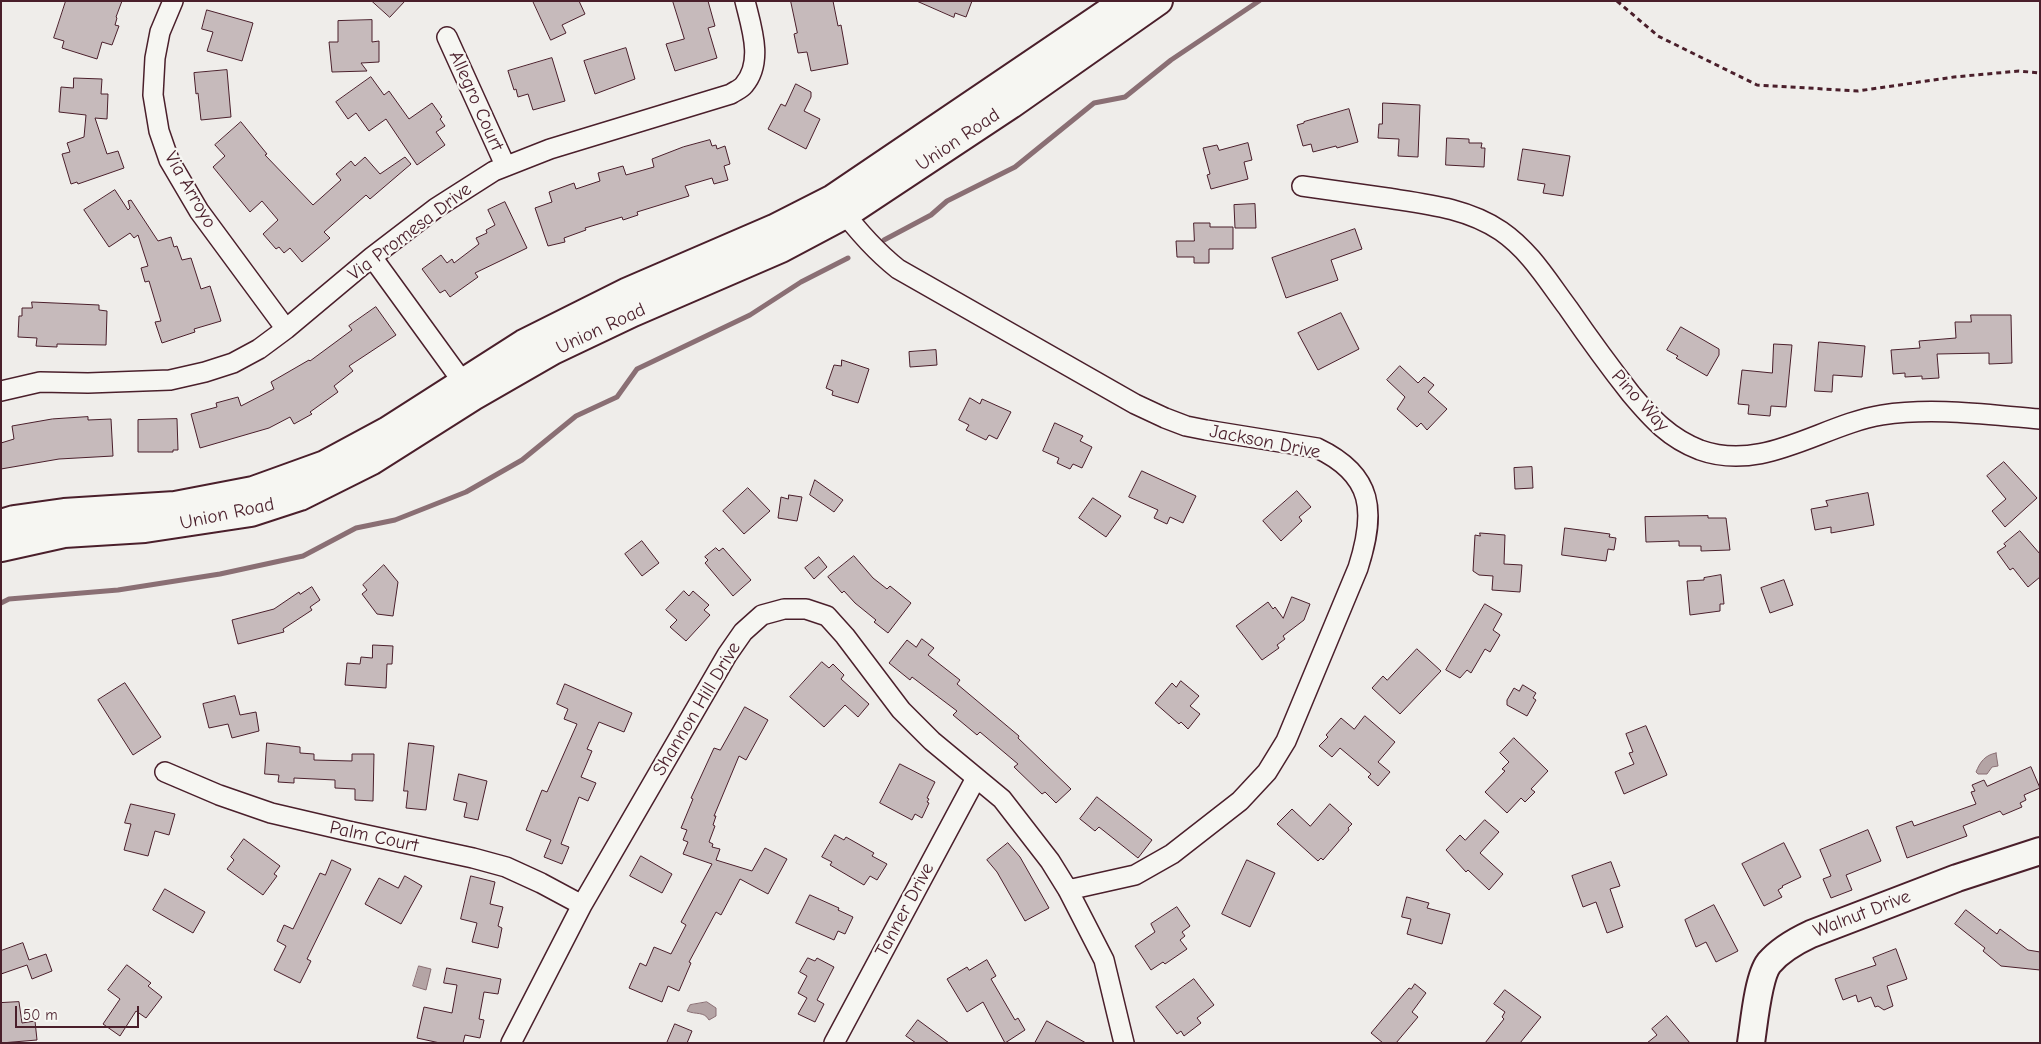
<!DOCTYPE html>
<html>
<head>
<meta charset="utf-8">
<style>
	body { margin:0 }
	#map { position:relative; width:2041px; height:1044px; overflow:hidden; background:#efedea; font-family:"Comic Neue",sans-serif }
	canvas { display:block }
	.frame { position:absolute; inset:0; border:2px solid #4a1f2b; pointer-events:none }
	.scale { position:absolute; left:15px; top:1006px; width:124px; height:22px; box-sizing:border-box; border:2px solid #4a1f2b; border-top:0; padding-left:6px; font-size:15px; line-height:18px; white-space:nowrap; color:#4a1f2b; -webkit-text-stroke:4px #f6f6f2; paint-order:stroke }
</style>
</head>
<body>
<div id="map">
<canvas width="2041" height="1044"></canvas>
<div class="frame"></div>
<div class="scale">50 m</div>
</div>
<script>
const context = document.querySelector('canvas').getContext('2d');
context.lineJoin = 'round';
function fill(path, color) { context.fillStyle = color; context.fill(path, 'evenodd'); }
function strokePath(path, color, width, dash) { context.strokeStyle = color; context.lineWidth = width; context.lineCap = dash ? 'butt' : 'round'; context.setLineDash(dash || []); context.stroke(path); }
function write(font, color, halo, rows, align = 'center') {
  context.font = font + ' "Comic Neue",sans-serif'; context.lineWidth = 4.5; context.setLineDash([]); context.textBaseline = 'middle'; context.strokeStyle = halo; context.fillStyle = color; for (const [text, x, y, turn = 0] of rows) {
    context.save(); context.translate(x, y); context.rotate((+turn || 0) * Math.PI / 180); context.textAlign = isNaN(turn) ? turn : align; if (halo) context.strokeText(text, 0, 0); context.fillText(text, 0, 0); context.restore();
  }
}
const water = new Path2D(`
	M1996 753 1998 766 1992 767 1987 774H1978L1976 772C1980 762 1985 755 1996 753Z
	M419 966 431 969 426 990 413 986Z
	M707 1002 716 1008V1016L709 1020C704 1011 696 1015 687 1011L690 1005Z`);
fill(water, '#b4a4a5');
strokePath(water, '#8a6f74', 1);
strokePath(new Path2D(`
	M884 240 931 215 947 201 1015 167 1094 103 1125 97 1171 60 1259 1
	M1 603 9 599 118 590 220 574 303 556 356 528 395 520 466 492 522 460 576 416 617 397 637 369 750 315 801 282 848 258`), '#8a6f74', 5);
const building = new Path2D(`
	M66 1H122L116 17 117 18 115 25 119 26 112 45 102 42 97 59 62 48 64 41 54 38Z
	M372 1H405L390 17Z
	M533 1H579L585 14 562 25 566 33 551 40Z
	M673 1H708L715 26 708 28 717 58 675 71 666 44 684 39Z
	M791 1H833L838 26 841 25 848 64 811 71 807 52 798 53 794 34 797 33Z
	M917 1H972L966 17 955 13 954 17Z
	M207 10 253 23 242 61 207 51 213 32 202 29Z
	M372 20V42L379 41V62L361 63 367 71 332 72 329 42H338V21Z
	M626 48 635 79 595 94 584 61Z
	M552 58 565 101 533 110 528 94 518 97 516 89 514 90 508 71Z
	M227 70 231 117 201 120 198 93 196 94 194 73Z
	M371 77 384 95 389 91 409 119 432 103 442 117 440 119 445 126 436 132 445 145 417 165 386 119 369 131 356 113 348 119 336 102Z
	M74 78 102 79 101 94H108L107 119 95 118 107 154 118 151 124 168 78 184 77 182 71 184 62 154 70 152 67 143 84 137 86 115 59 112 61 87 73 88Z
	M796 84 811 92V97L804 111 820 119 806 149 768 129 781 104 785 106Z
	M1383 103 1420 105 1418 157 1398 156 1399 139 1378 138 1379 124H1382Z
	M1349 109 1358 142 1337 148 1336 146 1313 152 1311 144 1303 146 1297 125 1304 123V122Z
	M241 122 267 154 265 155 313 205 341 180 336 174 351 161 355 166 365 157 380 174 405 157 411 164 370 199 366 195 324 232 330 238 302 262 290 248 284 253 279 247 276 249 263 234 278 220 262 201 250 212 213 167 225 156 215 145Z
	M1447 138 1469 139V143H1482L1481 148H1485L1484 167 1446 165Z
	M710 140 712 146 716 145 717 149 725 146 730 164 724 166 728 180 714 184 712 178 685 186 689 196 637 212 638 215 623 220 622 217 585 228 586 230 564 238 565 242 548 246 535 208 552 202 549 192 574 183 576 189 600 181 598 173 623 166 626 175 654 167 652 159 683 147Z
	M1248 143 1252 160 1244 162 1248 179 1211 189 1207 175 1210 174 1203 148 1217 145 1219 150Z
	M1523 149 1570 156 1563 196 1543 193 1545 184 1518 180Z
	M115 190 128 210 130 208 128 201 131 200 158 241 171 237 174 247 177 246 182 260 191 258 201 289 210 286 221 321 194 329 195 332 162 343 155 322 161 321 149 281 145 282 141 268 148 266 138 235 134 238 130 233 109 247 84 210Z
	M505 202 527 248 475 273 478 277 450 297 445 290 440 293 422 269 441 255 447 263 452 259 454 263 479 244 476 238 487 233 486 230 495 225 488 210Z
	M1255 204 1256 228H1235L1234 205Z
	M1194 223H1210V227H1233V249H1209V263H1194V257H1177L1176 241H1194Z
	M1355 229 1362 249 1331 260 1338 280 1286 298 1272 258Z
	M32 302 99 305V310L107 311 106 345 57 344V347L36 346 37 338 18 337 19 316H22V308H32Z
	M376 307 396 335 349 366 353 371 334 386 338 392 310 412 312 414 294 424 290 417 269 428 200 448 191 414 217 407 216 403 238 397 241 406 274 389 271 382 309 360 310 361 352 330 349 326Z
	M1341 313 1359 349 1318 370 1298 333Z
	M1971 315H2011L2012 363 1989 364V353L1937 354 1939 378 1922 379V376L1905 377V373L1893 374 1891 350 1920 348 1919 341 1956 338 1955 322H1971Z
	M1681 327 1719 349V355L1707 376 1676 358 1678 356 1667 350Z
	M1819 342 1865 346 1862 377 1833 375 1832 392 1815 391Z
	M1774 344 1792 345 1786 407 1771 406 1770 416 1748 414 1749 405 1738 404 1742 370 1772 373Z
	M936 350 937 365 910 367 909 352Z
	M842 360 869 369 858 403 832 395 833 391 826 388 834 365 841 366Z
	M1400 366 1418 383 1424 377 1434 385 1428 392 1447 409 1427 430 1421 423 1417 427 1397 409 1405 397 1387 380Z
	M970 398 980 404 982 399 1011 412 997 439 989 435 986 440 966 430 969 425 959 420Z
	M88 417V420L111 419 113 456 59 459 1 469V443L14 439 12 426 52 419Z
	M177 419 178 450H173V452H138V420Z
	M1055 423 1083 436 1080 441 1092 447 1082 468 1073 464 1070 469 1057 463 1059 458 1043 451Z
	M2004 462 2037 498 2005 527 1992 511 2006 499 1987 476Z
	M1532 467 1533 488 1515 489 1514 468Z
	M1142 471 1196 496 1183 523 1170 517 1167 524 1154 518 1158 510 1129 497Z
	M815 480 843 500 834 512 810 495Z
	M748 488 770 511 744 534 723 511Z
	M1297 491 1311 507 1299 517 1302 521 1281 541 1263 521Z
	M1868 493 1874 525 1831 533V527L1815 530 1811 509 1828 506 1826 501Z
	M789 495 802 497 797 521 778 518 781 497 788 499Z
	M1093 498 1121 516 1106 537 1079 518Z
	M1708 516V518H1726L1730 550 1701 551V546H1679V541L1646 542 1645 517Z
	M1565 528 1610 534 1609 537 1616 538 1614 550 1608 549 1606 561 1562 555Z
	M2020 531 2040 554V577L2028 587 2013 568 2010 570 1997 552 2006 546 2004 544Z
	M1480 533 1505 535 1504 564 1522 565 1520 592 1492 590 1493 576 1479 575 1473 571 1475 535 1480 536Z
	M642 541 659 563 642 576 625 554Z
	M716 548 719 551 723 548 751 580 733 596 705 563 708 560 705 557Z
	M854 556 873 578 887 589 890 586 911 603 888 633 874 622 876 620 855 603 844 591 842 593 828 577Z
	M819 557 827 567 814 579 805 568Z
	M384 565 398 582 393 616 377 614 362 594 367 590 363 585Z
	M1721 575 1724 604H1720V611L1690 615 1687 581 1704 580V578Z
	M1784 580 1793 605 1770 613 1761 588Z
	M312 587 320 600 310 607 312 610 283 629 284 632 238 644 232 620 274 609 299 592 300 594Z
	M684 591 689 596 693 591 709 605 704 610 710 615 686 641 670 627 677 620 666 610Z
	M1292 597 1310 604 1304 620 1283 636 1285 639 1277 645 1279 648 1262 660 1236 626 1268 602 1273 609 1275 607 1283 618Z
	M1485 604 1502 614 1493 630 1500 635 1490 652 1485 649 1471 673 1467 670 1460 678 1446 670Z
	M922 639 934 648 928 655 960 680 957 684 1019 736 1018 738 1071 789 1056 803 1045 792 1042 794 1014 767 1018 764 980 732 977 735 953 715 957 711 912 677 910 680 889 663 907 640 916 647Z
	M373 645 393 646 392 664H387L386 688 345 685 347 663 360 664 361 657 372 658Z
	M1417 649 1441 671 1400 714 1372 688 1383 676 1387 680Z
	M822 662 829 668 833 664 844 675 841 679 869 704 858 717 845 705 824 727 790 697Z
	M1181 681 1199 696 1190 706 1200 714 1188 729 1181 722 1179 724 1155 703 1172 683 1176 687Z
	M125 683 161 737 133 755 98 700Z
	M565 684 632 713 624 732 599 722 587 749 592 751 581 777 596 783 588 801 579 797 561 844 569 847 562 864 544 857 551 840 526 830 542 790 547 792 577 724 564 719 568 709 557 704Z
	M1523 685 1536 693 1533 698 1536 700 1527 716 1507 705V700L1514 688 1519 691Z
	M235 696 240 715 256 712 259 731 232 738 228 724 209 728 203 704Z
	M745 707 768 720 746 760 739 756 714 816H716L713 825 715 826 709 842 713 844 712 847 720 849 716 860 752 871 765 848 787 859 768 894 740 879 721 915 716 912 689 962 691 963 679 991 668 986 662 1002 629 988 640 963 646 966 654 947 671 954 686 925 681 922 712 864 683 854 688 842 683 840 687 830 681 828 693 799 691 798 714 748 720 750Z
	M1365 716 1395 742 1378 762 1390 772 1378 786 1368 777 1371 774 1340 748 1332 757 1319 746 1328 737 1326 735 1341 718 1354 729Z
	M1646 726 1667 775 1624 794 1615 772 1634 764 1629 753 1633 752 1626 734Z
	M1514 738 1548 771 1531 789 1535 792 1525 802 1521 798 1507 813 1485 792 1505 771 1502 769 1509 762 1500 753Z
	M267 743 300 747V753L314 754V760L352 761V754H374L373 801 355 800V789L335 788V780L294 778V783L278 782 279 775 265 774Z
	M409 743 434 746 426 810 406 808 408 791H404Z
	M900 764 935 782 927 798 929 799 927 802 929 803 922 818 915 814 912 820 880 803Z
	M2031 767 2040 788 2024 795 2026 800 2020 803 2022 807 2003 815 2000 811 1963 826 1967 836 1907 858 1896 827 1912 821 1914 826 1976 804 1971 792 1975 791 1972 785 1984 780 1987 786Z
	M459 774 487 781 478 820 464 817 467 803 454 800Z
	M1097 797 1152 840 1138 858 1099 827 1095 831 1080 819Z
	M131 804 175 814 169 835 155 831 148 856 124 850 131 824 125 823Z
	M1330 804 1352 824 1348 828 1349 830 1323 860 1321 858 1318 861 1277 824 1292 809 1310 826Z
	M1485 820 1499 832 1480 853 1503 874 1489 890 1468 870 1466 872 1446 850 1460 835 1465 840Z
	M1868 830 1881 861 1846 875 1852 890 1831 898 1823 879 1831 876 1820 850Z
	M835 835 844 840 846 837 874 853 872 856 887 864 877 880 870 876 864 885 830 865 832 862 822 857Z
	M244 839 280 866 274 874 277 876 263 895 227 869 234 860 231 857Z
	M1008 843 1020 857 1049 908 1025 921 997 872 987 860Z
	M1784 843 1801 877 1782 886 1783 887 1778 890 1782 897 1764 906 1742 864Z
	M641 856 672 874 662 893 630 876Z
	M332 860 351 869 307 959 311 961 300 983 274 970 286 946 277 941 284 925 293 929 320 873 325 875Z
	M1247 860 1275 873 1250 927 1222 914Z
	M1611 862 1620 886 1610 889 1623 927 1607 933 1596 902 1583 907 1572 876Z
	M405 876 422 886 401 924 365 904 379 878 398 888Z
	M471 876 495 882 490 904 503 907 498 926 502 928 498 948 472 942 477 923 461 919Z
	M165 889 205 912 193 933 153 910Z
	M810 895 839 908 838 910 853 917 845 934 838 931 834 940 796 923Z
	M1407 897 1429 903 1427 908 1450 914 1442 944 1407 934 1411 919 1402 917Z
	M1714 905 1738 951 1716 962 1706 942 1696 947 1685 920Z
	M1177 907 1190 926 1182 932 1185 936 1180 940 1187 949 1165 964 1163 962 1151 970 1135 946 1155 932 1151 924Z
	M1966 910 1997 934 2000 929 2028 950 2040 952V970L2001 966 1983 951 1985 948 1955 924Z
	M23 943 29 960 46 954 52 971 32 979 27 965 1 974V951Z
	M1896 949 1907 979 1887 986 1893 1006 1884 1010 1878 1006 1875 1007 1871 997 1858 1002 1856 995 1843 1000 1835 979 1876 965 1873 958Z
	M808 958 815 961 817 958 834 967 817 1000 824 1004 815 1022 798 1014 807 998 798 993 807 976 800 972Z
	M987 960 996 976 991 979 1015 1020 1018 1018 1025 1030 1005 1043 983 1002 967 1012 947 979 967 967 969 970Z
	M127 965 151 983 148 986 162 997 146 1018 136 1011 120 1036 103 1024 120 999 108 990Z
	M447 968 501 979 498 994 484 992 479 1019 484 1020 480 1038 465 1035 463 1043H440L417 1038 424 1007 452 1013 457 985 444 983Z
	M1194 979 1214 1005 1197 1018 1201 1023 1184 1036 1181 1031 1177 1034 1156 1007Z
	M1415 984 1426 993 1412 1012 1418 1017 1396 1043H1383L1371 1033 1409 988 1411 989Z
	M1505 990 1541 1017 1520 1043H1485L1504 1019 1502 1017 1505 1012 1494 1004Z
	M19 1002 22 1023 35 1021 37 1040 1 1043V1003Z
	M1667 1016 1690 1043H1647L1657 1035 1652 1029Z
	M918 1020 949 1043H916L906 1036Z
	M1047 1021 1086 1043H1035Z
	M675 1024 692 1031 687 1043H667Z`);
fill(building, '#c6babb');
strokePath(building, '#4a1f2b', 1);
const street = new Path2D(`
	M173 1 160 32 155 58 153 95 159 131 169 160 199 211 286 329
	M447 37 505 165
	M1302 186C1330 190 1358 194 1387 198 1426 204 1467 208 1501 231 1530 251 1547 280 1568 308 1588 337 1609 366 1631 394 1652 419 1669 438 1700 450 1764 473 1821 425 1882 415 1934 407 1988 415 2040 419
	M838 205C856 229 874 250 898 269L1135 404 1165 418 1186 426 1206 430 1317 448C1374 475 1376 512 1358 568L1286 741 1267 772 1240 801 1172 854 1135 875 1068 890
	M372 257 470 392
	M1 391 40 382 88 383 170 380 205 372 233 363 259 349 286 329 372 257 436 208 494 171 550 149 731 94C735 91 741 89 744 85 764 62 751 26 745 1
	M165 772 219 795 271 813 348 831 473 858 506 867 541 883 582 905
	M511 1043 582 905 727 655 743 632 762 615 784 609H806L827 616 845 636 901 710 932 741 1002 799 1050 861 1068 890 1104 960 1124 1043
	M834 1043 976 778`);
const secondary = new Path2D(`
	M1 523 14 519 64 512 175 505 253 490 325 464 388 430 524 343 628 291 774 228 833 198 1124 1
	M1 548 64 534 145 529 251 513 300 497 372 461 473 397 553 351 633 313 781 249 845 215 1011 105 1159 1
	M1751 1043C1754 1024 1758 977 1769 963 1780 950 1796 941 1811 934L1957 878 2040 851`);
strokePath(street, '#4a1f2b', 22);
strokePath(secondary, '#4a1f2b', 30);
strokePath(new Path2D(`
	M1617 1 1658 36 1757 85 1858 91 1954 77 2019 71 2040 73`), '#4a1f2b', 3, [5, 4]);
strokePath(street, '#f6f6f2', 19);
strokePath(secondary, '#f6f6f2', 26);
write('19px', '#4a1f2b', '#f6f6f2', [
	["Allegro Court",476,101,66],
	["Union Road",958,140,-34],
	["Via Arroyo",190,190,60],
	["Via Promesa Drive",410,232,-37],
	["Union Road",601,329,-25],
	["Pino Way",1640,401,48],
	["Jackson Drive",1265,442,11],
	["Union Road",227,514,-12],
	["Shannon Hill Drive",697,709,-59],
	["Palm Court",374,837,12],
	["Tanner Drive",905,910,-62],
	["Walnut Drive",1862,914,-21]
]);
</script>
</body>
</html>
